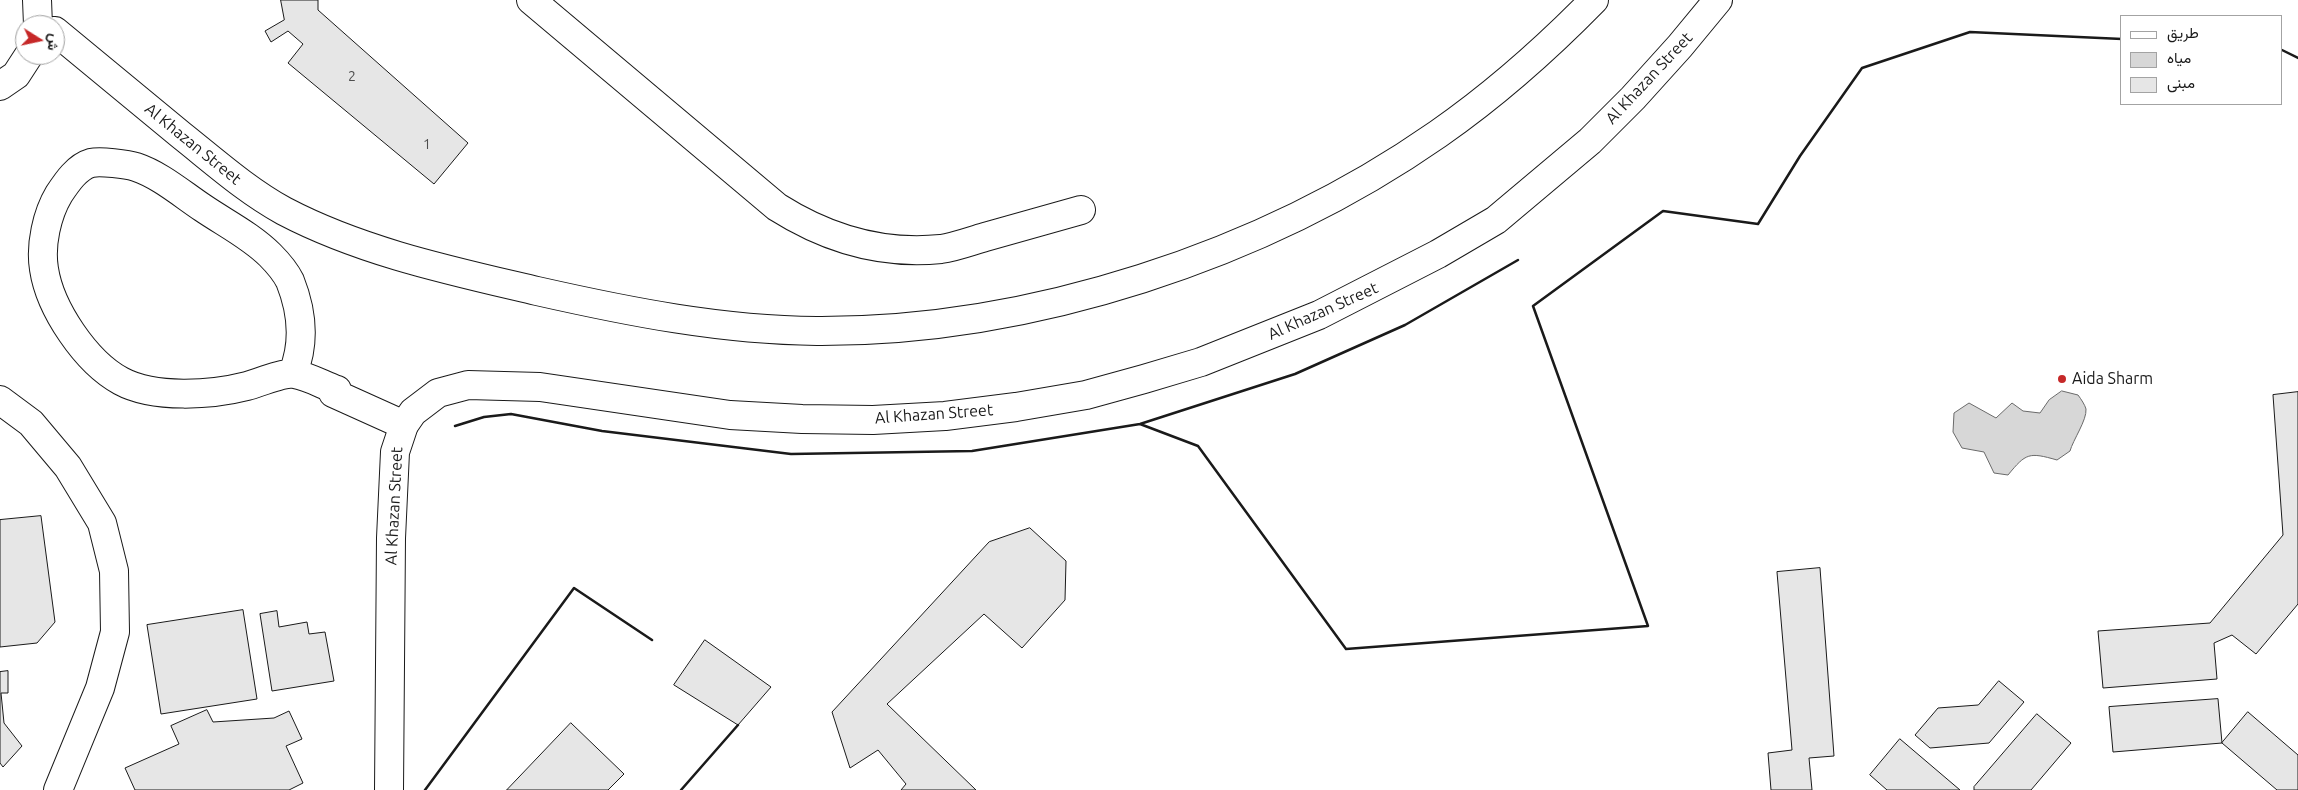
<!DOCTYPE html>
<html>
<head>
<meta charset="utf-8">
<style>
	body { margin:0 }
	#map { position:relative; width:2298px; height:790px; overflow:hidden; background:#fff; font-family:Ubuntu,Vazirmatn,sans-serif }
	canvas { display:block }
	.legend { position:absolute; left:2120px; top:15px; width:162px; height:90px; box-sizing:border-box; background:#fff; border:1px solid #a3a3a3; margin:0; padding:6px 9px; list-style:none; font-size:15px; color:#1a1a1a }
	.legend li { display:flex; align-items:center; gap:10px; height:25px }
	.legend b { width:25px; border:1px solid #a3a3a3 }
	.north { position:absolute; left:15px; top:15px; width:50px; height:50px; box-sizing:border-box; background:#fff; border:1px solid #a3a3a3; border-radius:50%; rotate:100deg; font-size:14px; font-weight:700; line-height:20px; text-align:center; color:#1a1a1a }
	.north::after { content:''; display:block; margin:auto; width:18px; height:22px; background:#c62828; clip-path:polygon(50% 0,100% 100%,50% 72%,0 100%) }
</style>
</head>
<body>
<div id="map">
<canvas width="2298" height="790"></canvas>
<ul class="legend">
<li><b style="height:6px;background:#fff"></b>طريق</li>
<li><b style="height:14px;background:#d7d7d7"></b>مياه</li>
<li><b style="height:14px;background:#e6e6e6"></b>مبنى</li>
</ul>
<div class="north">ش</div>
</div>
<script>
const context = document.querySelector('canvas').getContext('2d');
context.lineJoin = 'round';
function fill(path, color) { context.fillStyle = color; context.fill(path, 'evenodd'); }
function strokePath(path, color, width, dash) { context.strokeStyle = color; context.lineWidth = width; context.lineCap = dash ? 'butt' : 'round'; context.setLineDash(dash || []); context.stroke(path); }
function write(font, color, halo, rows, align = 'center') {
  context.font = font + ' Ubuntu,sans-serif'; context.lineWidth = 4; context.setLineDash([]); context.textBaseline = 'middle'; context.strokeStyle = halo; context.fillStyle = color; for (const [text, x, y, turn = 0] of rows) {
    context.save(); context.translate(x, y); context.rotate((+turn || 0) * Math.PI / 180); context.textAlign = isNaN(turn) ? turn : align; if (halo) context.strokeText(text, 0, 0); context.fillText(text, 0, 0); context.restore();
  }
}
const water = new Path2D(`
	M2062 391 2078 395C2081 399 2085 405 2086 409 2087 420 2073 440 2070 451L2057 460C2029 452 2026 453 2008 475L1994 473 1984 452 1962 448 1953 432 1954 413 1969 403 1996 418 2012 403 2023 411 2040 413 2049 400Z`);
fill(water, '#d7d7d7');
strokePath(water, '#6a6a6a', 1);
const building = new Path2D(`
	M281 0H318V10L468 143 434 184 288 63 303 44 288 31 271 42 265 31 284 20Z
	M2298 392V604L2256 654 2232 635 2214 643 2217 679 2103 688 2098 631 2210 623 2283 535 2273 395Z
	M41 516 55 622 37 643 0 647V520Z
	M1030 528 1066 561 1065 600 1022 648 984 614 887 704 976 790H901L906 784 878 750 850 768 832 712 989 542Z
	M1820 568 1834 756 1809 758 1812 790H1771L1768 753 1792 750 1777 572Z
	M243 610 257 699 161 714 147 625Z
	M277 611 279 627 307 622 309 634 325 632 334 681 272 691 260 614Z
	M705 640 771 687 738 725 674 685Z
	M8 671V693H1L4 723 22 746 3 767 0 763V672Z
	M1999 681 2024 702 1989 743 1930 748 1915 735 1938 708 1978 705Z
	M2218 699 2222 743 2113 752 2109 707Z
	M207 710 213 722 274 718 289 711 302 739 286 746 303 783 289 790H135L125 768 179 744 171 726Z
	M2248 712 2298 755V790H2277L2222 743Z
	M2037 714 2071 743 2031 790H1974V787Z
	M571 723 624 774 608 790H507Z
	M1900 739 1960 790H1887L1870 775Z`);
fill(building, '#e6e6e6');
strokePath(building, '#1a1a1a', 1);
const minor = new Path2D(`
	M531 0 777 207C826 238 882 255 941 249 955 247 971 241 985 237 1017 228 1049 219 1081 210
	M293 373C305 343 302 311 290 281 286 273 277 262 270 255 251 236 225 223 203 208 182 194 160 175 136 167 127 164 100 161 91 163 77 167 67 182 59 194 47 214 40 245 44 269 50 309 86 362 121 381 154 399 212 395 247 386 258 383 284 372 294 374 308 376 323 385 337 390L333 393 404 425
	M0 400 31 423 68 467 102 523 114 571 115 632 100 688 58 790`);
const major = new Path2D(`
	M37 0 38 25
	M55 31C97 66 139 100 181 135 215 162 246 190 284 211 362 252 452 271 537 291 630 312 721 330 817 331 1030 332 1263 256 1438 134 1494 95 1546 49 1594 0
	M0 86 16 75 29 55
	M389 790 391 538 395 452 404 425 413 412 438 393 468 385 540 387 730 415 802 419 873 420 945 416 1016 407 1086 395 1144 379 1201 362 1319 315 1438 254 1496 220 1590 141 1633 98 1680 46 1718 0`);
strokePath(minor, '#1a1a1a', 30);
strokePath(major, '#1a1a1a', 30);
strokePath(minor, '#fff', 28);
strokePath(major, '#fff', 28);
strokePath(new Path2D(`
	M2282 50 2298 58
	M1140 424 1198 446 1346 649 1648 626 1533 306 1663 211 1758 224 1800 156 1862 68 1970 32 2122 39
	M455 426 484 417 511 414 602 431 791 454 972 451 1140 424 1295 374 1405 325 1518 260
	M425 790 574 588 652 640
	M681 790 738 725`), '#1a1a1a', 2.5);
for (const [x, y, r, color] of [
	[2062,379,5,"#c62828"]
]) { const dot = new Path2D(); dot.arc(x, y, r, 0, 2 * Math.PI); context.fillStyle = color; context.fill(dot); strokePath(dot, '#fff', 2); }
write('14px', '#4d4d4d', null, [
	["2",352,76],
	["1",427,144]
]);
write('16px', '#1a1a1a', '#fff', [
	["Al Khazan Street",1649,78,-47],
	["Al Khazan Street",193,144,39],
	["Al Khazan Street",1323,311,-24],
	["Al Khazan Street",934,414,-4],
	["Al Khazan Street",394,506,-87]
]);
write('16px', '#1a1a1a', '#fff', [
	["Aida Sharm",2072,379]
], 'left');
</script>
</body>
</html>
